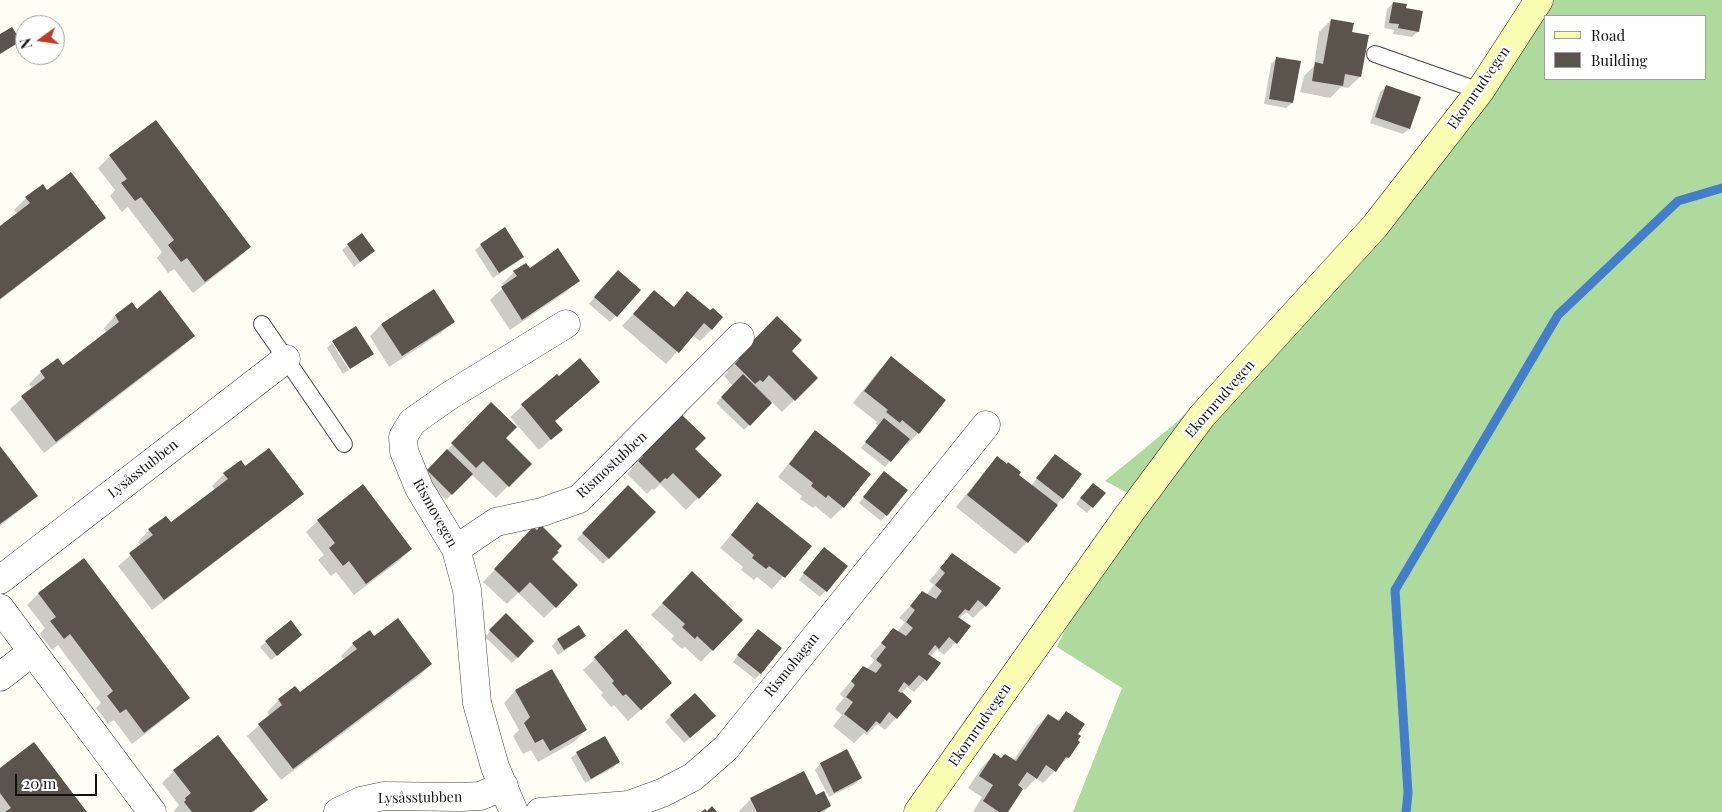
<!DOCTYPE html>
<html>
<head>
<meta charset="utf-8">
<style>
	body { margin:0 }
	#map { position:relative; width:1722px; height:812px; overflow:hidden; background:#fffef5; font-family:"Playfair Display",serif }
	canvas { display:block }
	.legend { position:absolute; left:1544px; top:15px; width:162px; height:65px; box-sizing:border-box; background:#fff; border:1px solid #a0a0a0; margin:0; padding:6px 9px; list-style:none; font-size:15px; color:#111 }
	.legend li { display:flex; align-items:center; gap:10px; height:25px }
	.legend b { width:25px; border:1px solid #a0a0a0 }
	.north { position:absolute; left:15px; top:15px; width:50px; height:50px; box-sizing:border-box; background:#fff; border:1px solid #a0a0a0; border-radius:50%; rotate:256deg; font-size:14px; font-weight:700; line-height:20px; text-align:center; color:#111 }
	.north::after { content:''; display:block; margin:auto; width:18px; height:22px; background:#bf3c2a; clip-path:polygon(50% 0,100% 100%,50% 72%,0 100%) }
	.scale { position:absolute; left:15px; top:774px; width:82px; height:22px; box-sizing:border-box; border:2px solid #111; border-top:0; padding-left:6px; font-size:15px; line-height:18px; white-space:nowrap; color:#111; -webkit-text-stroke:4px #fff; paint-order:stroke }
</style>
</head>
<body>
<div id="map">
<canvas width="1722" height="812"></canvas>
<ul class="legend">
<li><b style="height:6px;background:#f8fdb2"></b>Road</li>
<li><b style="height:14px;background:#5a544d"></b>Building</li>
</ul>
<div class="north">N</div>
<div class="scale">20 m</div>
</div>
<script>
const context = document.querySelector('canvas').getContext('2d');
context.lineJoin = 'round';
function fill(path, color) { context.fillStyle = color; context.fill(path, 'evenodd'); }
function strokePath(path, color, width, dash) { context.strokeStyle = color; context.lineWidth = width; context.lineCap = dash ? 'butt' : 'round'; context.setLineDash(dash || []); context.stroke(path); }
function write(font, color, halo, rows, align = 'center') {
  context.font = font + ' "Playfair Display",serif'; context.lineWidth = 5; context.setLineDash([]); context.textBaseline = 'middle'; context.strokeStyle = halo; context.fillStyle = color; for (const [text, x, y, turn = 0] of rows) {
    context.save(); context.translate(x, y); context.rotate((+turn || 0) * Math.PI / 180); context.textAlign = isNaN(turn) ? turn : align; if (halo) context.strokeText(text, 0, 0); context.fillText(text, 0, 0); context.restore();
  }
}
fill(new Path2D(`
	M1536 0H1722V812H1073L1122 688 1057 647 1128 493 1105 481 1177 422 1292 309ZM1546 16H1706V79H1546Z`), '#afda9e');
fill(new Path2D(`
	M1393 3 1405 9 1418 31 1412 37 1393 34 1394 30 1384 28 1387 9Z
	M1331 20 1350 33 1360 77 1348 88 1341 87 1330 98 1300 92 1304 76 1314 66 1319 32Z
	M1277 58 1292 103 1286 108 1264 104 1271 64Z
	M1386 87 1419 98 1409 129 1403 134 1370 123 1380 92Z
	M110 156 249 247 238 258 193 293 174 269 168 273 157 258 162 252 128 207 122 212 110 196 115 190 98 168Z
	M42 186 47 192 104 218 92 229 0 300V228L18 214 14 210 26 198Z
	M348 245 368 256 354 267 342 250Z
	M481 245 522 256 517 262 493 278 475 250Z
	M526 265 529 269 578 281 566 292 510 330 490 300 504 287 502 284 514 272Z
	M612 277 639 290 610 322 589 304Z
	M654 292 673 308 687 293 712 329 700 341 692 335 666 364 622 326Z
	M132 304 137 310 193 336 181 348 44 453 10 409 33 389 29 384 41 372 62 366 107 333 104 328 115 316Z
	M778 318 790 351 816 378 782 412 772 402 744 430 716 403 733 386 724 376 728 372 726 370Z
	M453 322 441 333 389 367 370 336 381 325Z
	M332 343 349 370 343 374 327 348Z
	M891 358 918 433 907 445 905 443 885 467 861 448 878 426 876 424 877 422 853 403 879 370Z
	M557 375 559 377 599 382 554 421 561 430 539 450 510 417Z
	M491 404 504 438 530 464 496 498 471 474 446 500 422 477Z
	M681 416 693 449 720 475 686 510 660 484 654 490 652 489 647 494 627 474 632 469 631 467Z
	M815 432 843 507 831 519 815 506 813 508 800 499 802 496 778 477 804 444Z
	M0 448 36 496 24 507 0 526Z
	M997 458 1031 486 1049 462 1062 498 1027 542 1015 554 956 507 986 470Z
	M245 468 302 494 290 505 152 610 118 566 141 546 138 542 149 530 171 524 215 490 212 486 224 474Z
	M884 472 886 515 881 521 859 503Z
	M628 487 654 512 603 564 577 539Z
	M1087 490 1092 507 1087 513 1076 504Z
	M757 504 810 546 772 589 757 577 754 580 741 570 743 567 720 548Z
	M318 521 411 549 399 561 354 595 336 572 331 576 318 560 324 555 306 532Z
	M522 541 550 559 577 585 544 618 518 593 507 604 483 582Z
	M952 554 985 606 973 618 966 612 959 619 970 626 944 655 937 649 930 657 940 663 914 692 907 687 901 693 896 718 885 730 877 724 867 735 864 733 854 743 833 726 842 715 835 709 844 698 840 694 863 667 867 669 875 660 870 656 893 630 897 632 905 622 899 618 923 592 926 595 934 585 929 581Z
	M818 555 846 566 820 597 799 580Z
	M680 585 712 650 701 662 685 647 682 649 671 639 674 636 651 615Z
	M39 593 189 697 177 709 132 744 114 720 108 724 96 708 101 703 58 645 52 650 40 634 45 628 27 605Z
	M506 615 533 641 512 663 485 637Z
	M579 627 585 636 579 641 558 655 552 646 557 640Z
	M626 631 659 694 628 721 614 705 611 707 601 695 603 693 583 670Z
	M301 635 271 660 260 647 266 642Z
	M752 636 761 673 755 679 733 662Z
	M374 638 431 664 419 676 281 780 247 736 270 716 267 712 279 700 295 688 299 694 345 660 341 656 353 644Z
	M552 670 586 730 574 742 538 762 531 750 523 754 513 736 519 730 504 703 515 691Z
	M1066 713 1068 757 1043 783 1036 778 1025 790 1022 788 1007 812H973L982 797 968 788 982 767 994 755 1000 759 1013 761 1036 727 1048 715 1057 721Z
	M671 716 708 722 684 743 665 722Z
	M218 737 266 800 254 812H175L174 811 179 805 162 783 174 771Z
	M847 751 861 778 855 784 829 797 815 770 820 764Z
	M577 753 619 762 613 768 585 783 571 758Z
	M0 769 86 812H0Z
	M816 797 830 806 824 812H740L739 811 751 799Z`), '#0003');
strokePath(new Path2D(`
	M1406 812 1408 793 1395 590 1558 315 1678 201 1722 188`), '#437ecb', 9);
fill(new Path2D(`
	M1393 2 1407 4 1406 8 1423 11 1419 32 1398 28 1399 24 1389 23Z
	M1331 19 1354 23 1352 32 1369 35 1361 77 1345 74 1343 86 1312 81 1315 62 1323 64Z
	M12 27 21 41 0 54V34Z
	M1276 57 1301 61 1293 103 1269 99Z
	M1386 85 1421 97 1410 129 1375 117Z
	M156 120 251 247 205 282 187 258 181 262 168 245 174 240 141 197 135 201 121 183 127 179 109 155Z
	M71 172 106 218 0 299V226L30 203 25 197 43 184 47 190Z
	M505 227 524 257 499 273 480 244Z
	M362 233 375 251 360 262 347 244Z
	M558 248 580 281 522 320 501 287 517 276 513 271 526 263 530 268Z
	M618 270 641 290 617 317 594 297Z
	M434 289 455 322 402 356 381 324Z
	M160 290 195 336 56 442 21 396 45 378 40 371 58 358 63 365 119 322 115 315 132 302 137 309Z
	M654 290 674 307 687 291 710 310 713 308 723 317 712 330 704 323 679 353 633 314Z
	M777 316 802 340 792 351 818 378 795 401 769 375 763 382 760 380 755 384 735 364 739 359 737 357Z
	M356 326 374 354 350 369 332 341Z
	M891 356 946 400 919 434 902 420 900 423 886 412 888 410 864 391Z
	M580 358 600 382 555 421 563 430 551 440 521 404 557 374 559 376Z
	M743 374 772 403 750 426 721 397Z
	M491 402 517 427 506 438 532 464 509 487 483 461 476 468 451 443Z
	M681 414 706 438 695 449 722 475 699 499 673 473 667 479 665 478 660 483 638 461 643 456 642 455Z
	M884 418 910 439 891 462 865 442Z
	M815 430 871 474 844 508 828 495 826 498 811 486 813 483 789 464Z
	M0 446 38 496 0 524Z
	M269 448 304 494 164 600 129 553 153 535 148 529 166 516 171 522 228 479 223 473 241 460 245 466Z
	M447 449 473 474 452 495 427 470Z
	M1055 454 1082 474 1063 499 1036 478Z
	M997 456 1007 464 1008 462 1021 472 1019 475 1058 505 1028 543 967 495Z
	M884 471 908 490 887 516 863 497Z
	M1093 483 1106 493 1093 508 1080 498Z
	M363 484 412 549 366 584 349 561 343 566 329 548 335 543 317 520Z
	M628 485 656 512 609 559 582 533Z
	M757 502 812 546 785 578 769 566 766 569 752 558 754 555 731 535Z
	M541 525 562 546 557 551 559 552 552 559 578 585 556 608 530 582 519 593 494 569 533 527 537 530Z
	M824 547 848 566 827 592 803 573Z
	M952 553 1001 588 986 607 978 600 969 611 965 609 958 617 971 626 957 644 949 637 939 649 935 645 928 654 941 663 927 681 919 675 909 686 904 682 898 691 901 693 902 692 912 701 897 719 889 712 880 724 876 721 867 732 844 714 853 702 846 697 855 685 851 681 863 666 876 673 882 665 876 660 886 647 881 643 893 628 906 636 913 628 906 622 915 610 910 606 922 591 936 599 942 591 935 585 945 573 940 568Z
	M84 558 190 698 144 733 126 709 120 713 107 696 113 691 70 634 64 639 50 621 56 617 38 593Z
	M692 571 743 620 713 651 697 636 695 639 682 627 685 624 662 603Z
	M506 613 534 641 518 658 489 630Z
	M398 618 432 664 293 769 258 724 282 705 278 699 295 686 300 692 357 649 352 643 370 630 374 636Z
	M291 620 302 635 277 656 265 641Z
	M579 625 586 636 564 650 557 639Z
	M626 629 672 683 641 710 626 694 623 696 612 683 614 681 594 657Z
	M758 629 782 648 761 674 737 655Z
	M552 669 587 730 550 751 543 739 535 743 524 723 530 717 515 690Z
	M695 693 716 716 690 738 670 715Z
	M1066 711 1085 724 1078 734 1081 736 1078 740 1080 742 1069 758 1066 757 1056 772 1046 765 1037 779 1027 772 1018 785 1023 789 1008 812H999L983 801 993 785 979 776 994 753 1001 758 1005 754 1016 761 1048 714 1059 721Z
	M218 735 268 800 252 812H192L184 802 186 800 185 798 191 793 173 770Z
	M605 736 620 762 591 779 576 752Z
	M34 742 87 812H5L11 808 0 793V768Z
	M847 749 862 778 834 793 820 763Z
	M804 771 816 795 824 791 831 806 820 812H757L750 798Z
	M712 806 717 812H701L705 809 707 811Z`), '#5a544d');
const lane = new Path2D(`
	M1375 54 1480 91
	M262 324 344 444`);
const street = new Path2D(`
	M456 549 496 522 542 512 579 499 740 337
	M0 580 286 359
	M0 608 152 812
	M0 677 32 652
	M338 812 361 801 384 796 461 797 480 796 504 786
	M514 812 495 767 477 703 467 590 456 549 419 488 404 451 403 437 412 422 449 396 566 324
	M540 812 629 805 662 793 693 777 726 748 986 425`);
const secondary = new Path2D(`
	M918 812 1129 514 1202 416 1375 226 1480 91 1539 0`);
strokePath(lane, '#444', 18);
strokePath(street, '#444', 29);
strokePath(secondary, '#333', 29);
strokePath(lane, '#fff', 16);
strokePath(street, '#fff', 28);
strokePath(secondary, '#f8fdb2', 28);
write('14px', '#111', '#fff', [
	["Ekornrudvegen",1479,88,-55],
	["Ekornrudvegen",1220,399,-49],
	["Rismostubben",612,465,-43],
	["Lysåsstubben",143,469,-38],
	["Rismovegen",435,513,61],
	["Rismohagan",792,665,-51],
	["Ekornrudvegen",980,725,-55],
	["Lysåsstubben",420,798,-1]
]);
</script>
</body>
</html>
